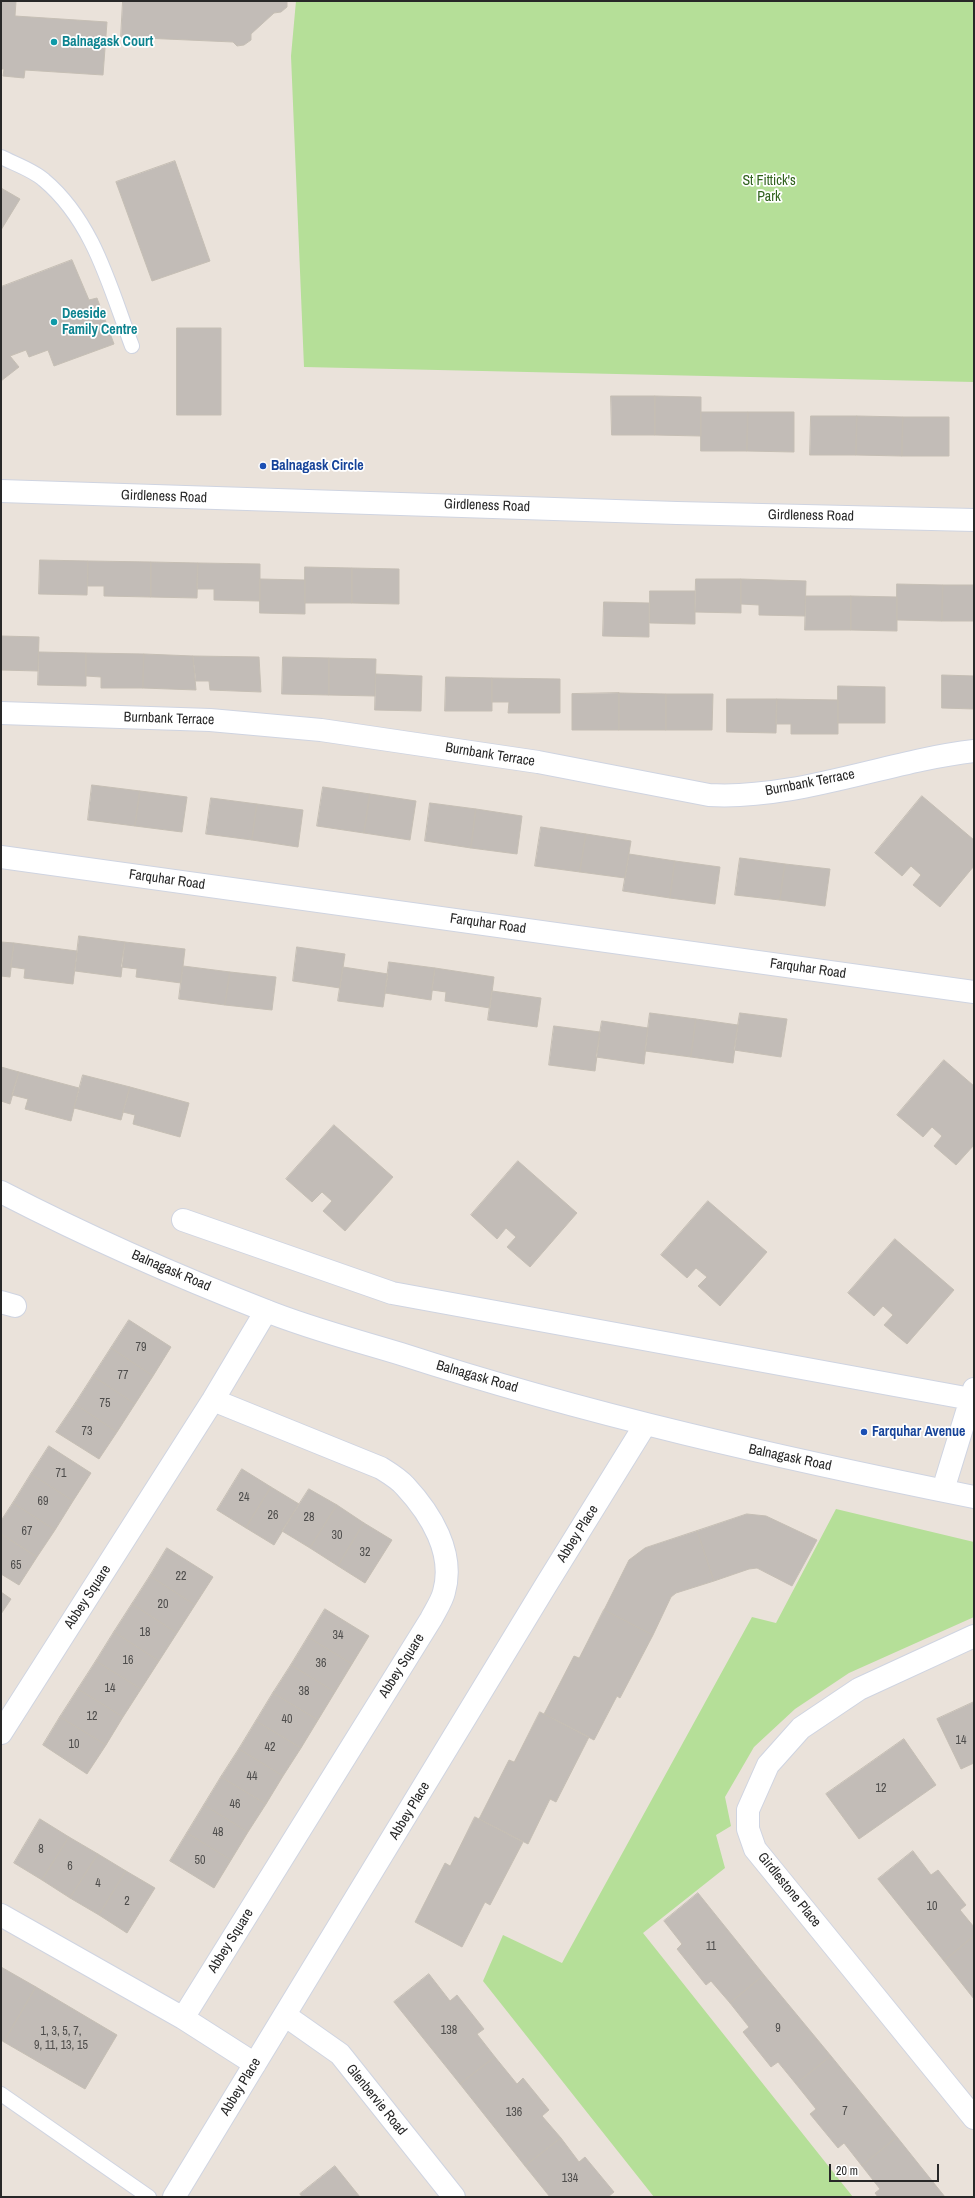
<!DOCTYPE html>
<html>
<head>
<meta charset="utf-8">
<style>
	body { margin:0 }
	#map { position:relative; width:975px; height:2198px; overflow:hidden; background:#eae2da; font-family:"Archivo Narrow",sans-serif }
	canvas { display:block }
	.frame { position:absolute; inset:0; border:2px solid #282828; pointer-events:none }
	.scale { position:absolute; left:829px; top:2164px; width:110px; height:18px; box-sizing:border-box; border:2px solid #282828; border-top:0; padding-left:5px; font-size:12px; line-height:14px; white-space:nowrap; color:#282828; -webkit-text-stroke:3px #fff; paint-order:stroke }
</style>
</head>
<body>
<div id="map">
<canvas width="975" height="2198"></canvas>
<div class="frame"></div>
<div class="scale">20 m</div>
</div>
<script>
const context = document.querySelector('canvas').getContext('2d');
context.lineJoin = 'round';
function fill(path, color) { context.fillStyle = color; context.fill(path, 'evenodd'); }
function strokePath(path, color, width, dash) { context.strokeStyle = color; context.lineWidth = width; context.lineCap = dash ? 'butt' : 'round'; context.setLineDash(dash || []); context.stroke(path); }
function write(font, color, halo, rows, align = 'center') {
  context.font = font + ' "Archivo Narrow",sans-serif'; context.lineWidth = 3.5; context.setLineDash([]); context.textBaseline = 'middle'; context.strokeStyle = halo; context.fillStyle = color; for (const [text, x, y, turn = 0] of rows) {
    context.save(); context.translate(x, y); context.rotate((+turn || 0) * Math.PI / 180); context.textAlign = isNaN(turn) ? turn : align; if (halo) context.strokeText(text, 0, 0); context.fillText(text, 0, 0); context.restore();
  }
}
fill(new Path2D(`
	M296 1H974V382L304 367 291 56Z
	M836 1509 974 1542V1617L849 1673 795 1709 754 1747 725 1797 731 1826 716 1835 725 1868 643 1933 853 2197H654L483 1981 503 1935 562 1963 752 1617 776 1623Z`), '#b5df98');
const building = new Path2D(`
	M1 1H16L15 16 107 22 103 75 25 70 24 78 3 76 4 69H1Z
	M123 1H287V7L281 12 274 13 251 34V40L244 45 237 46 233 42 121 37Z
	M175 161 210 261 152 281 116 182Z
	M1 188 20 199 1 230Z
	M72 260 89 300 97 298 114 344 54 366 48 350 29 357 26 350 10 356 19 367 1 381V287Z
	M177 328H221V415H177Z
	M611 396H655V435H612Z
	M655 396 701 397V436L655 435Z
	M701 412H748L747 451H701Z
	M748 412H794V452L747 451Z
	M811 416H857L856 455H810Z
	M857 416 903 417 902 456 856 455Z
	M903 417H949V456H902Z
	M40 560 88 561 87 595 39 594Z
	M88 561 151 562V597L104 596V586H88Z
	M151 562 198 563 197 598 151 597Z
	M198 563 260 564V601L214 600V589H197Z
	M305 567 352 568V603H305Z
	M352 568 399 569V604L352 603Z
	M260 579 305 580V614L260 613Z
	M696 579H741V613L695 612Z
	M741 579 806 581 805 616 759 615V605L741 604Z
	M897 584 943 585 942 621 897 620Z
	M943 585H974V621H942Z
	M650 591H695V624L650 623Z
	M806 596H851V630H805Z
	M851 596 897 597V631L851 630Z
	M604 602 649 603V637L603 636Z
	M1 636 39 637 38 671 1 670Z
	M39 652 86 653V686L38 685Z
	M86 653 144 654 143 688H101V677L86 676Z
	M144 654 193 656 196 690 143 688Z
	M193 656 259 657 261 692 210 690 209 681H196Z
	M283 657 329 658V695L282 694Z
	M329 658 376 659 375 696 329 695Z
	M376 674 422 676 421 711 375 710Z
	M942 675 974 676V709L942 708Z
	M446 677 492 678V711H445Z
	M492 678 560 679V713H508L509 702H492Z
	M838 686 885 687V723H838Z
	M619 693 666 694V730H619Z
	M619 693V730H572V694Z
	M666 694H713L712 730H666Z
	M727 699H777L776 733 727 732Z
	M777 699 838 700V734H791V724H776Z
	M92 785 140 791 135 826 88 820Z
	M323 787 370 794 364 833 317 826Z
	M140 791 187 797 182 832 135 826Z
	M370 794 416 801 410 840 364 833Z
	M922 796 974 840V866L940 907 913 885 921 875 911 866 902 876 875 853Z
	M211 798 257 804 252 840 206 834Z
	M430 803 476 809 471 848 425 841Z
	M257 804 303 810 298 847 252 840Z
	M476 809 522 816 517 854 471 848Z
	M541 827 586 834 580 872 535 866Z
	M586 834 631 841 625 878 580 872Z
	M629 854 675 861 670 898 623 891Z
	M740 858 785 864 780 900 735 895Z
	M675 861 720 867 715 904 670 898Z
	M785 864 830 869 825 906 780 900Z
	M79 936 125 942 121 977 75 971Z
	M1 942 14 943 10 977 1 976Z
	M125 942 185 949 181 983 136 977 137 969 121 967Z
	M14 943 77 951 73 984 24 978 25 969 11 967Z
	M297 947 345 954 340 988 293 981Z
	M389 962 435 968 431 1000 385 993Z
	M183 966 230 972 225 1005 179 999Z
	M343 967 388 974 383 1007 338 1001Z
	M435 968 494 977 490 1008 445 1001 446 992 432 990Z
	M230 972 276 977 272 1010 225 1005Z
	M492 991 541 998 537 1027 488 1020Z
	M650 1013 696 1019 691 1057 645 1051Z
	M740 1013 787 1019 781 1057 734 1050Z
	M696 1019 738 1025 733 1063 691 1057Z
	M602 1021 648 1028 644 1064 596 1057Z
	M554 1026 600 1032 595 1071 549 1065Z
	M944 1060 974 1086V1145L956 1165 934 1146 942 1136 932 1127 923 1137 897 1115Z
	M1 1067 19 1072 10 1104 1 1101Z
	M19 1072 79 1088 71 1121 25 1109 28 1099 12 1095Z
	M83 1075 130 1087 121 1120 74 1108Z
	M130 1087 189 1103 180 1137 133 1124 135 1115 123 1112Z
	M334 1125 393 1177 345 1231 323 1211 332 1201 322 1192 312 1202 286 1179Z
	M518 1161 577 1213 530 1267 507 1247 516 1237 506 1228 497 1239 471 1215Z
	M708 1201 767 1252 720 1306 698 1286 707 1277 696 1268 687 1278 661 1255Z
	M895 1239 954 1290 907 1344 884 1325 893 1315 883 1306 874 1316 848 1293Z
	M129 1320 171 1347 153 1376 111 1348Z
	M111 1348 153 1376 135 1404 93 1376Z
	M93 1376 135 1404 117 1432 75 1404Z
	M75 1404 117 1432 99 1459 56 1432Z
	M49 1446 91 1473 73 1501 31 1474Z
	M242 1469 271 1487 246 1528 217 1510Z
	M31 1474 73 1501 55 1530 13 1503Z
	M271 1487 299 1504 274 1545 246 1528Z
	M309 1489 337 1505 310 1548 282 1531Z
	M13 1503 55 1530 37 1557 1 1534V1521Z
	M337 1505 364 1523 338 1566 310 1548Z
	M747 1514 766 1516 817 1540 792 1586 757 1568 749 1569 714 1581 697 1531Z
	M364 1523 392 1540 365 1583 338 1566Z
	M697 1531 714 1581 676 1593 671 1597 653 1635 604 1610 629 1560 645 1548Z
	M1 1534 37 1557 19 1585 1 1574Z
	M167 1548 213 1577 195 1605 150 1576Z
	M150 1576 195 1605 177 1633 132 1604Z
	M1 1592 11 1599 1 1614Z
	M132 1604 177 1633 159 1661 114 1632Z
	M325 1609 369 1636 352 1664 308 1637Z
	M604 1610 653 1635 620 1698 617 1696 594 1740 544 1714 574 1656 579 1658Z
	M114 1632 159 1661 141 1689 96 1661Z
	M308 1637 352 1664 335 1692 291 1665Z
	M96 1661 141 1689 123 1717 78 1689Z
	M291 1665 335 1692 318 1720 273 1693Z
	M78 1689 123 1717 106 1745 60 1717Z
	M273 1693 318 1720 301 1748 256 1721Z
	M974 1702V1763L961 1769 937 1719Z
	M540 1712 589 1737 556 1802 550 1799 528 1844 479 1819 509 1760 514 1762Z
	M60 1717 106 1745 87 1774 43 1745Z
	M256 1721 301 1748 283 1776 239 1749Z
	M904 1739 936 1785 859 1839 826 1794Z
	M239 1749 283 1776 266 1804 221 1777Z
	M221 1777 266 1804 248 1832 204 1805Z
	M204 1805 248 1832 231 1860 187 1833Z
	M475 1817 523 1842 490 1905 485 1902 462 1947 415 1922 445 1863 450 1866Z
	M40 1819 69 1837 42 1880 14 1863Z
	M187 1833 231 1860 214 1888 170 1861Z
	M69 1837 98 1854 70 1898 42 1880Z
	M913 1851 931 1875 938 1870 966 1905 960 1910 974 1927V1936L944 1961 878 1879Z
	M98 1854 126 1871 99 1915 70 1898Z
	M126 1871 155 1888 127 1933 99 1915Z
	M698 1893 764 1975 730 2003 711 1981 706 1985 677 1949 682 1944 664 1921Z
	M974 1936V1999L944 1961Z
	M1 1967 36 1987 4 2042 1 2040Z
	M429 1974 450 2001 457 1995 484 2029 477 2034 495 2057 460 2084 394 2002Z
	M764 1975 831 2056 796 2084 778 2062 771 2067 743 2032 749 2027 730 2003Z
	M36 1987 117 2035 85 2089 4 2042Z
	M831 2056 897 2137 862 2166 844 2143 838 2148 810 2114 816 2109 796 2084Z
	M495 2057 517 2084 523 2078 549 2110 542 2116 561 2138 525 2166 460 2084Z
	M897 2137 945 2197H878L875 2193 880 2189 862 2166Z
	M561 2138 579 2162 585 2157 614 2192 608 2197H550L525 2166Z
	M335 2166 360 2197H302L300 2194Z`);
fill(building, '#c2bcb7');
strokePath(building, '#c5beb4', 1);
const service = new Path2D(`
	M1 157C15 164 33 170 44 180 94 222 110 288 132 346
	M1 2094 149 2197`);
const minor = new Path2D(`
	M1 713 210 720 321 730 538 762 709 795C797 800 887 761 974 751
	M1 857 974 992
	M183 1220 392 1293 971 1399
	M1 1302 15 1306
	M943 1490 974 1389
	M974 1636 859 1689 801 1728 768 1765 748 1810V1829L755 1849 974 2118
	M1 1733 213 1400 266 1311
	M1 1915 183 2018 255 2064
	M286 2016 340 2054 454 2197
	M183 2018 431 1619C435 1611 442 1601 444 1592 455 1553 431 1514 405 1486 399 1479 389 1473 381 1468L213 1400
	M174 2197 546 1585 645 1425`);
const tertiary = new Path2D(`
	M1 491 677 513 974 520
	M1 1192C86 1236 174 1275 264 1310 308 1328 355 1340 401 1354 589 1415 781 1458 974 1497`);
strokePath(service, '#cfd4e1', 16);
strokePath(minor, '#cfd4e1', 24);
strokePath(tertiary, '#cfd4e1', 24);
strokePath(service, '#fff', 14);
strokePath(minor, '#fff', 22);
strokePath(tertiary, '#fff', 22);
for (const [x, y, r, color] of [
	[54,42,4,"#0f9aa8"],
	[54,322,4,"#0f9aa8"],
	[263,466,4,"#1a4fb4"],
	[864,1432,4,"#1a4fb4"]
]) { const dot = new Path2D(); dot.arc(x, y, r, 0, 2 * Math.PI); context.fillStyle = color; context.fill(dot); strokePath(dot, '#fff', 1.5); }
write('12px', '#4e4d4c', null, [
	["79",141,1348],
	["77",123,1376],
	["75",105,1404],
	["73",87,1432],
	["71",61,1474],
	["24",244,1498],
	["69",43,1502],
	["26",273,1516],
	["28",309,1518],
	["67",27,1532],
	["30",337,1536],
	["32",365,1553],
	["65",16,1566],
	["22",181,1577],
	["20",163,1605],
	["18",145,1633],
	["34",338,1636],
	["16",128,1661],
	["36",321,1664],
	["14",110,1689],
	["38",304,1692],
	["12",92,1717],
	["40",287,1720],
	["14",961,1741],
	["10",74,1745],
	["42",270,1748],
	["44",252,1777],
	["12",881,1789],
	["46",235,1805],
	["48",218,1833],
	["8",41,1850],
	["50",200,1861],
	["6",70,1867],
	["4",98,1884],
	["2",127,1902],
	["10",932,1907],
	["11",711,1947],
	["9",778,2029],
	["138",449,2031],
	["1, 3, 5, 7,",61,2032],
	["9, 11, 13, 15",61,2046],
	["7",845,2112],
	["136",514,2113],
	["134",570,2179]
]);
write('bold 14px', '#0d838f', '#fff', [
	["Balnagask Court",62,42],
	["Deeside",62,314],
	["Family Centre",62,330]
], 'left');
write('14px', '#2f611c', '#fff', [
	["St Fittick's",769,181],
	["Park",769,197]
]);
write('bold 14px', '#164399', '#fff', [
	["Balnagask Circle",271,466],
	["Farquhar Avenue",872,1432]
], 'left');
write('14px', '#282828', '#fff', [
	["Girdleness Road",164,497,2],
	["Girdleness Road",487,506,2],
	["Girdleness Road",811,516,1],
	["Burnbank Terrace",169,719,2],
	["Burnbank Terrace",490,755,9],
	["Burnbank Terrace",810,783,-11],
	["Farquhar Road",167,880,8],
	["Farquhar Road",488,924,8],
	["Farquhar Road",808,969,8],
	["Balnagask Road",171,1271,23],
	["Balnagask Road",477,1377,16],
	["Balnagask Road",790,1458,12],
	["Abbey Place",578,1534,-58],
	["Abbey Square",88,1597,-57],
	["Abbey Square",402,1666,-58],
	["Abbey Place",410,1811,-59],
	["Girdlestone Place",789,1890,51],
	["Abbey Square",231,1941,-58],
	["Abbey Place",241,2087,-59],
	["Glenbervie Road",376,2100,51]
]);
</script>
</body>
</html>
